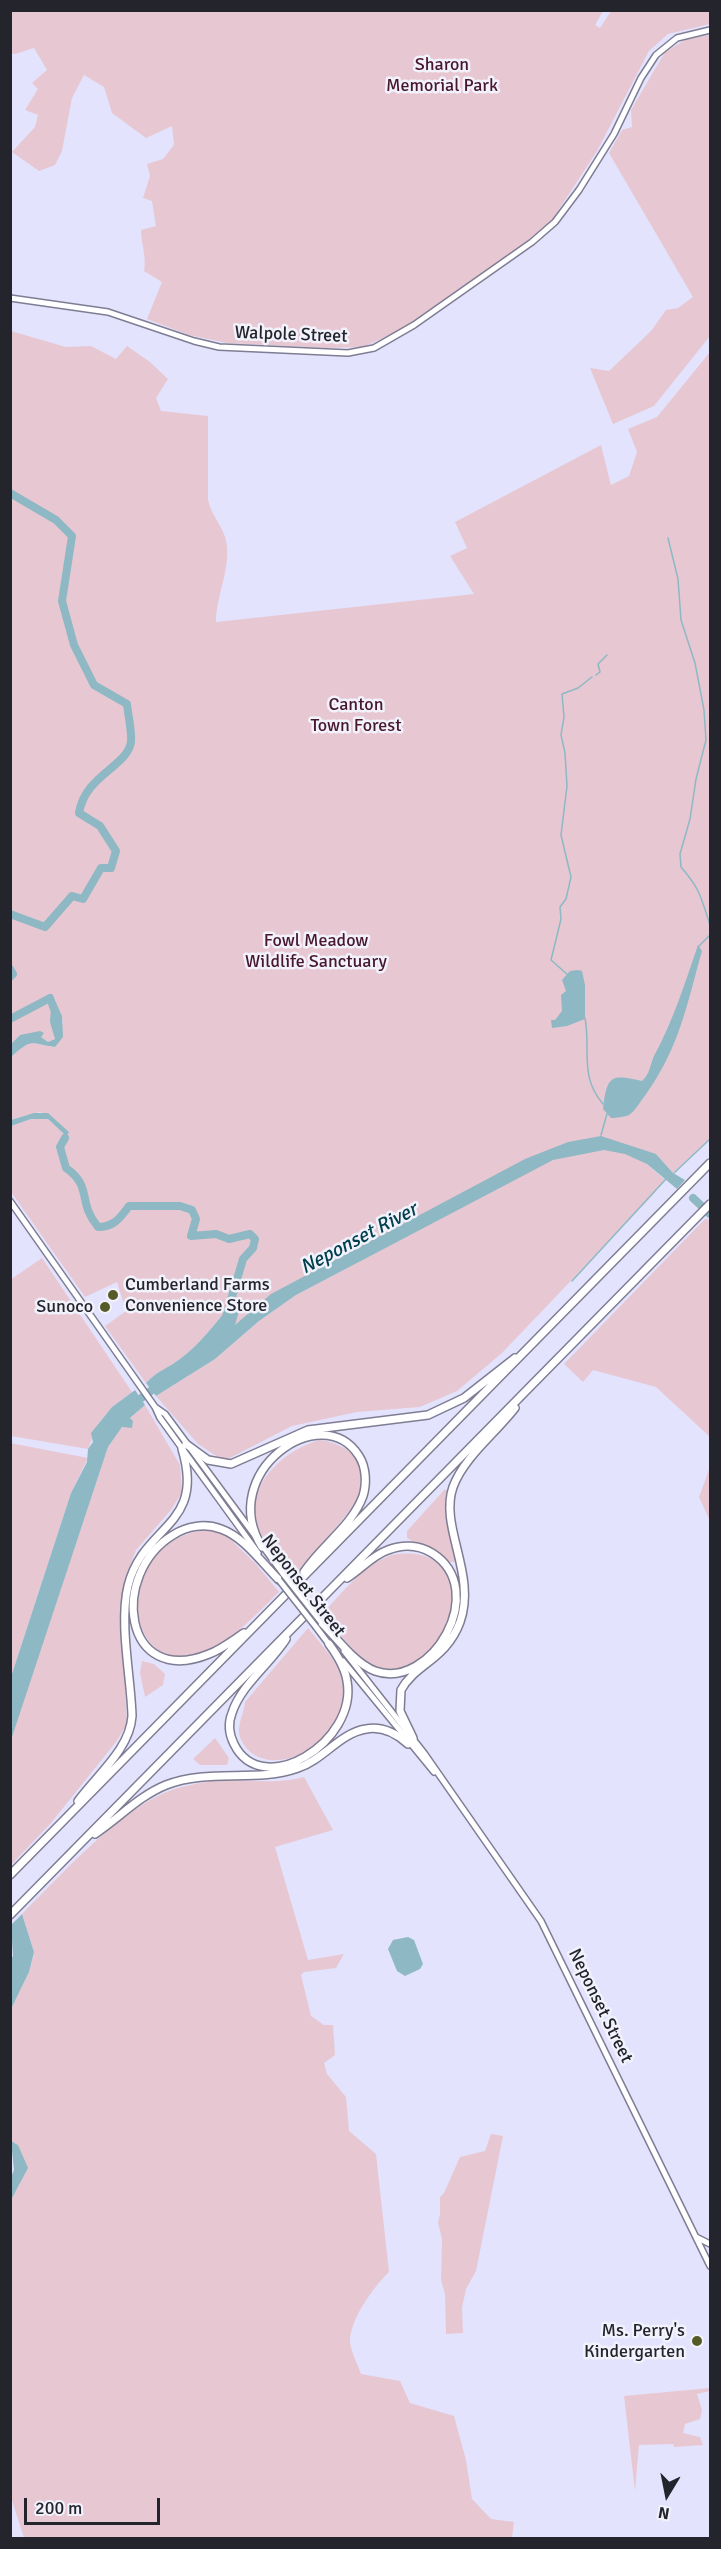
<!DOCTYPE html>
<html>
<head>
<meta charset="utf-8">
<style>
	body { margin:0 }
	#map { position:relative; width:721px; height:2549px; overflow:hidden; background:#e3e3fd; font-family:Signika,sans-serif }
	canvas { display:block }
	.frame { position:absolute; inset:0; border:12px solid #24242d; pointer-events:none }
	.north { position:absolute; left:637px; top:2465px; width:60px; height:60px; -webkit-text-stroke:4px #f2f2fc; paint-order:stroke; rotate:190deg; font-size:16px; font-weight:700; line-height:24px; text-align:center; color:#24242d }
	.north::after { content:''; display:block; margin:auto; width:21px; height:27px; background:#24242d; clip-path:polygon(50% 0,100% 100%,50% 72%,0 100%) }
	.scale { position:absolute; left:24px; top:2498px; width:136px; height:27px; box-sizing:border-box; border:3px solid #24242d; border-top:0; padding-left:8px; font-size:18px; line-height:21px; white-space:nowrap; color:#24242d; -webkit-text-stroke:4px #f2f2fc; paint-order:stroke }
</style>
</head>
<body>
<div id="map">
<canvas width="721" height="2549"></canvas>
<div class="frame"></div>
<div class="north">N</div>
<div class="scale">200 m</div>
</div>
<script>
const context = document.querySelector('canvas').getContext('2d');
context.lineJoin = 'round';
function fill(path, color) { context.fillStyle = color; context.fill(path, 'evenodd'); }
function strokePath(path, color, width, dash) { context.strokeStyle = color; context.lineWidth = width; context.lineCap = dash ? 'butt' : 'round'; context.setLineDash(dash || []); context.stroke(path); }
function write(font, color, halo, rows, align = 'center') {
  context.font = font + ' Signika,sans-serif'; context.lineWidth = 5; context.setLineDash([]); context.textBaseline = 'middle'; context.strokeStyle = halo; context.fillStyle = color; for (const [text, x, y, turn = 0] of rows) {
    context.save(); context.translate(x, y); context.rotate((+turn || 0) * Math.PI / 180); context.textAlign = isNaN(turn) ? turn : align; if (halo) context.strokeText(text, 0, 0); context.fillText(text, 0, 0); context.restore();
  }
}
fill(new Path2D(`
	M11 11H603L595 25 600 28 611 11H710V24L668 34 649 51 597 151 552 220 521 246 403 329 363 347 327 348 227 343 189 335 147 319 162 282 144 271C147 256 141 245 141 230L156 226 152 201 143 198 150 176 147 164 163 159 174 145 172 126 146 138 112 113 104 87 84 75 72 98 62 151 55 165 39 171 12 152 35 127 38 115 25 110 38 89 32 83 47 70 34 48 15 54 11 53Z
	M710 35V336L654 406 613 424 590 368 609 371 651 331 666 310 678 308 693 297 609 153 622 130 632 127 631 110 665 52 687 39Z
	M11 331 66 347 91 346 116 359 127 346 150 362 168 379 156 398 161 411 208 416V499C211 517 226 528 227 547 229 572 216 598 216 622L474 594 450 556 467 548 455 522 601 445 611 485 629 476 637 452 628 429 657 417 710 352V1139L673 1173 656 1154 647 1164 665 1180 649 1199 502 1353 457 1391 420 1407 357 1412 292 1426 224 1461 198 1444 156 1396 215 1359 259 1321 296 1295 362 1260H347L230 1334 240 1309 229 1307C214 1325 199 1345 180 1359 167 1369 158 1370 146 1383L105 1326 126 1311 117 1282 85 1297 11 1192V1126L31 1119H48L64 1134 59 1148 69 1132 40 1112 11 1120V1057C33 1038 28 1043 55 1047L63 1022 54 997 55 1039 48 1042 41 1037 20 1035 11 1044Z
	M705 1219 710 1220V1437L656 1387 593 1370 583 1382 564 1364Z
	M42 1258 132 1392 112 1407 98 1424 88 1449 11 1436 10 1280Z
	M145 1405 180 1465 182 1492 171 1510 136 1550 125 1578 121 1603 127 1724 116 1742 51 1823 11 1865 10 1740 108 1447 122 1427 127 1426 129 1419Z
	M320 1440C358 1446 369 1469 356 1503L296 1577C285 1564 272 1551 263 1537 236 1493 281 1450 320 1440Z
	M10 1443 88 1458 71 1493 11 1677Z
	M710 1467V1521L699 1497Z
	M445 1489 448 1492C441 1522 452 1534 457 1562H449L407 1538V1531Z
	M204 1530 224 1533 256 1564 279 1592C257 1613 233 1641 204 1652 122 1684 110 1544 204 1530Z
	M396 1554C503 1543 435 1708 366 1661 349 1649 336 1628 324 1612 344 1591 366 1561 396 1554Z
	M308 1628C318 1641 334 1657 340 1673 363 1743 261 1791 240 1737 236 1726 244 1714 245 1702Z
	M142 1661 154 1664 165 1674 163 1685 145 1697 140 1673Z
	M215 1738 229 1758 227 1765H200L193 1759Z
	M304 1777 333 1830 275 1847 308 1960 344 1954 336 1968 304 1972 301 1975 311 2016 324 2025H333L335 2055 324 2063 327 2074 346 2097 349 2131 376 2154 389 2272C374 2286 349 2321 350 2342 351 2352 358 2365 361 2374L400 2381 410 2403 454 2416 466 2460 472 2499 491 2519 514 2522 512 2538H24L10 2494V2200L20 2184 18 2145 11 2141V2009L29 1972 34 1952 22 1914C63 1874 129 1797 186 1786 199 1783 214 1780 227 1780 252 1780 280 1784 304 1777Z
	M491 2134 503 2136 476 2271 466 2289 462 2308 463 2333 446 2334 445 2294 441 2280 442 2239 438 2223 440 2214V2197L444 2193 460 2157 485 2151Z
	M710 2388V2391L697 2394 702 2410 700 2419 685 2424 683 2433 700 2437 703 2445 674 2447 673 2444 639 2445 635 2491 624 2396Z`), '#e7c8d2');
fill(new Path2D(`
	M698 945 702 951C686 1007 680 1047 644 1097 640 1102 635 1111 629 1115 624 1117 616 1118 611 1118L603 1109C607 1075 611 1074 642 1081 650 1074 650 1065 654 1056 673 1021 685 983 698 945Z
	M578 970 582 971 585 985V1019L567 1026 552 1028 551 1020H555L562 1011 561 995 566 991 562 980 570 971Z
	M52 994 62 1016 63 1037 55 1047C28 1043 33 1038 11 1057V1044L20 1035 40 1031 44 1033 41 1037 48 1042 55 1039 50 1022Z
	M34 1113H48L69 1132 59 1150 64 1134 48 1119H31L11 1126V1120Z
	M601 1136 656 1154 673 1173 685 1180 677 1189 647 1164 625 1154 604 1150 553 1160 296 1295 259 1321 215 1359 156 1396 146 1383C158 1370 167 1369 180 1359 199 1345 214 1325 229 1307L240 1308 235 1325 271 1294 525 1159 568 1142Z
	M135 1390 145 1405 130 1418 133 1421 132 1428 122 1427 108 1447 11 1740V1677L71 1493 87 1462 88 1449 93 1442 91 1433 112 1407Z
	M22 1914 34 1952 29 1972 11 2009 10 1961 13 1956 11 1925Z
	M408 1937 414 1940 423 1964 420 1969 405 1976 397 1971 388 1949 393 1940Z
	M11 2141 18 2145 28 2168 11 2200V2177L14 2170Z`), '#8db8c4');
strokePath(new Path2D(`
	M668 538 678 579 681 620 695 663 704 710 706 740 696 779 690 819 680 854 681 867C700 889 701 897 710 925
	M596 675 600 672 598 664 607 655
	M698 947 710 935
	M568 975 551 960 561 919 560 907 566 899 571 877 561 835 567 786 565 753 561 735 564 717 562 694 578 688 592 677
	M585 1018C591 1050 579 1076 603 1104
	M601 1135 607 1114
	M674 1173 710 1139
	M572 1281 666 1179`), '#8db8c4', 1.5);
strokePath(new Path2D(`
	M10 493 56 520 72 536 62 601 74 645 94 685 127 704C128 715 132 731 131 742 127 767 85 775 79 813L100 826 116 851 111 868H101L83 899 72 896 45 927 10 914
	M10 969 13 974 10 977
	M10 1019 50 998 54 1009
	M65 1138 60 1147 66 1168C93 1187 77 1202 98 1227 114 1227 120 1218 129 1206H180L192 1210 196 1219 191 1236 216 1234 229 1239 250 1234 255 1239 253 1248 243 1259 226 1317
	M693 1198 710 1214
	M132 1405 160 1384`), '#8db8c4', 8);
const secondary = new Path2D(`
	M10 298 108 312 194 341 219 347 348 353 374 348 414 325 532 242 555 222 579 190 614 134 641 78 656 55 677 38 710 30
	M10 1201 155 1407 160 1418 258 1553
	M155 1407 165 1414 284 1575
	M316 1627 331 1647
	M344 1651 424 1753 541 1921 710 2266
	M343 1661 434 1772
	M696 2237 710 2244`);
const motorway = new Path2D(`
	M186 1444 208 1460 231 1464 308 1430 428 1415 464 1398 515 1358
	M262 1547C216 1473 322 1397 359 1456 366 1467 367 1483 363 1496 352 1526 321 1546 304 1572
	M321 1622C336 1637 354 1663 375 1671 431 1691 491 1590 432 1553 419 1545 403 1544 388 1550 373 1555 361 1569 347 1578
	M244 1633C233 1640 222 1649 209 1654 123 1689 109 1574 173 1535 187 1526 205 1523 221 1529 244 1537 262 1563 279 1580
	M286 1639C270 1664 241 1685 232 1713 228 1723 229 1734 234 1744 262 1801 358 1742 347 1681 345 1667 337 1655 329 1644
	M413 1738 400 1711 401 1690C415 1664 446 1660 460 1622 477 1574 439 1527 453 1487 464 1457 496 1433 515 1408
	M78 1801C97 1775 130 1749 132 1716 131 1677 119 1624 128 1586 143 1524 206 1527 182 1449
	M95 1834C119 1818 139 1796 166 1785 209 1768 256 1783 298 1768 323 1760 340 1733 366 1729 382 1726 396 1733 408 1744
	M10 1875 710 1163
	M10 1915 710 1204`);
strokePath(secondary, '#7e7d94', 8);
strokePath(motorway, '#7e7d94', 10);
strokePath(secondary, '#fff', 5);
strokePath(motorway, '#fff', 7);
const secondaryBridge = new Path2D(`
	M284 1575 321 1622
	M279 1580 316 1627`);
strokePath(secondaryBridge, '#7e7d94', 8, []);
strokePath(secondaryBridge, '#fff', 5);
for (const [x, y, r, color] of [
	[113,1295,6,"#555a28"],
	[105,1307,6,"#555a28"],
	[697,2341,6,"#555a28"]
]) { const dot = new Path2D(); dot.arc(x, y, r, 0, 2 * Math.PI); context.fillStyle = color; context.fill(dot); strokePath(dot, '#f2f2fc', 2); }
write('18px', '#48172c', '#f2f2fc', [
	["Sharon",442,65],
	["Memorial Park",442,86],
	["Canton",356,705],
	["Town Forest",356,726],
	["Fowl Meadow",316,941],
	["Wildlife Sanctuary",316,962]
]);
write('18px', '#24242d', '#f2f2fc', [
	["Walpole Street",291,335,2],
	["Neponset Street",303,1586,52],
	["Neponset Street",600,2006,64]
]);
write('18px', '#24242d', '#f2f2fc', [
	["Cumberland Farms",125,1285,"left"],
	["Convenience Store",125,1306,"left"],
	["Sunoco",93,1307],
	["Ms. Perry's",685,2331],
	["Kindergarten",685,2352]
], 'right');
write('italic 20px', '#00404e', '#f2f2fc', [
	["Neponset River",359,1239,-28]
]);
</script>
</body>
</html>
